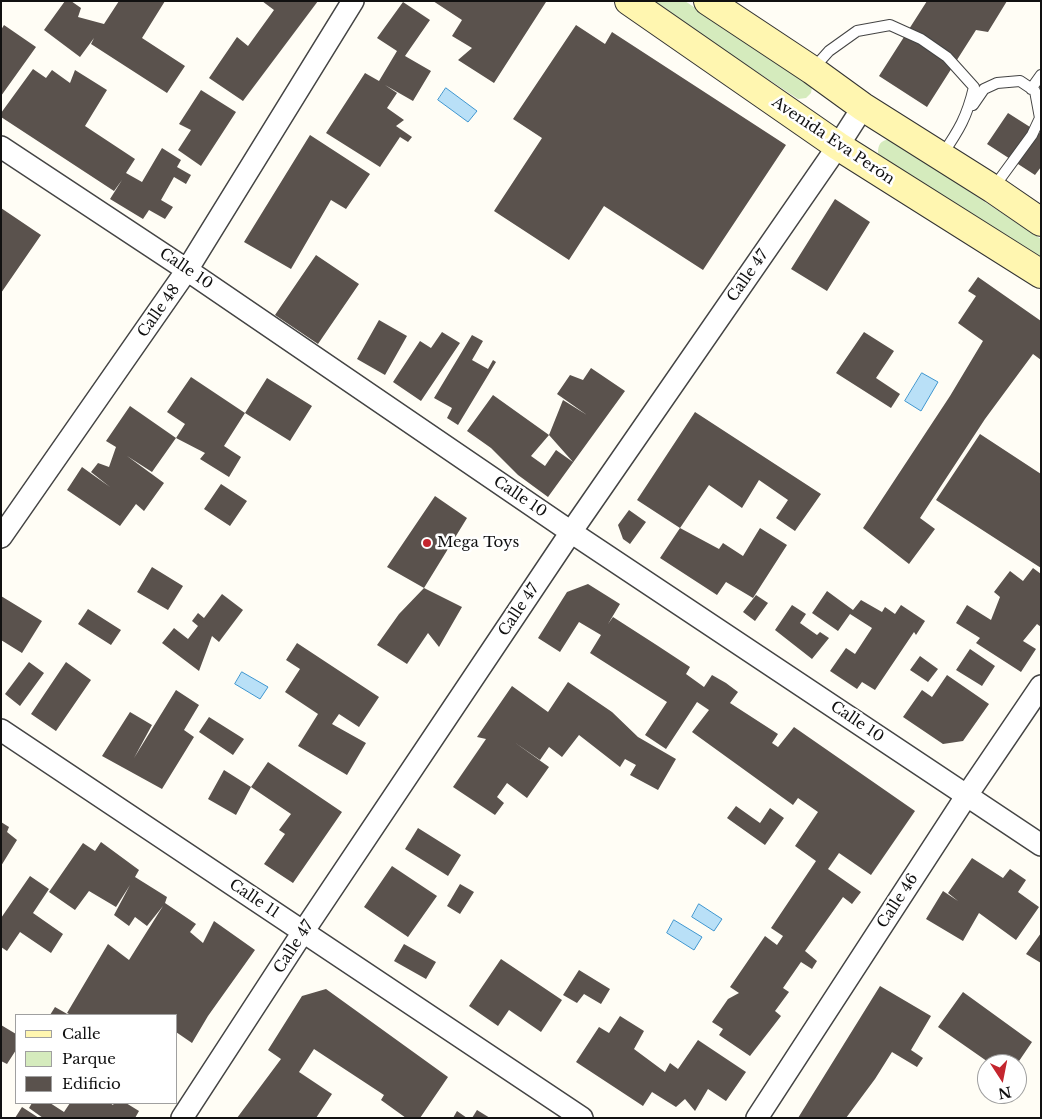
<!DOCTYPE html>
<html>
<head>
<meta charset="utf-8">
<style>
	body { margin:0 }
	#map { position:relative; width:1042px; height:1119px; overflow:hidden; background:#fffdf5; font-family:"Libre Baskerville",serif }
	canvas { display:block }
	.frame { position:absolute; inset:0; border:2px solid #111; pointer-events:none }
	.legend { position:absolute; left:15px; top:1014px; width:162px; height:90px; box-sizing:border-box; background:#fff; border:1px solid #a0a0a0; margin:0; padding:6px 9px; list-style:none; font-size:15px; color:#111 }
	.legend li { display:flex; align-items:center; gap:10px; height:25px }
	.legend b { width:25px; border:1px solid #a0a0a0 }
	.north { position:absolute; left:977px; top:1054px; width:50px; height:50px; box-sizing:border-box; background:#fff; border:1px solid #a0a0a0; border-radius:50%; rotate:169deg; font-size:14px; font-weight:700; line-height:20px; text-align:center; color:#111 }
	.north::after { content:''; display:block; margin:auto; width:18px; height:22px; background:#c4262e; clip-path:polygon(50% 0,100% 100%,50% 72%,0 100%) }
</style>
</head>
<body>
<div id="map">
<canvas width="1042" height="1119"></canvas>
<div class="frame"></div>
<ul class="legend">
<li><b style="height:6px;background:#fff6b0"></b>Calle</li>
<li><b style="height:14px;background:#d5ebbd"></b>Parque</li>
<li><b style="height:14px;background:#5a524d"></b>Edificio</li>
</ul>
<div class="north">N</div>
</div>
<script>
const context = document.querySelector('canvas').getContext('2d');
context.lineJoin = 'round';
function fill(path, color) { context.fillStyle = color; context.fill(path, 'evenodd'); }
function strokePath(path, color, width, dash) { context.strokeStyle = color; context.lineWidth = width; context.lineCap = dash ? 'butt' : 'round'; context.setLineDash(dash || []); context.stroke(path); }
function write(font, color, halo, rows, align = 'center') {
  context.font = font + ' "Libre Baskerville",serif'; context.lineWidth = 5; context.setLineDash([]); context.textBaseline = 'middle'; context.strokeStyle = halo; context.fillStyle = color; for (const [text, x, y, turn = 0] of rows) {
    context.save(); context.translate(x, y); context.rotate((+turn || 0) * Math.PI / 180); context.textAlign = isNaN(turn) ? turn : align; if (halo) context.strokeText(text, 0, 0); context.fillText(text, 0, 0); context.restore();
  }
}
fill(new Path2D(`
	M650 1H685L812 87 811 93 806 98 798 99Z
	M890 139 1041 239V261L878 154C878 144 880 141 890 139Z`), '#d5ebbd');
const water = new Path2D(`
	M446 88 477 111 468 122 438 100Z
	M922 373 938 382 921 411 905 401Z
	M242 672 268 687 260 699 235 684Z
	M699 904 722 919 714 931 692 917Z
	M674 920 702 937 694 950 667 933Z`);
fill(water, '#b9e0f7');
strokePath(water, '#3f96cf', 1);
fill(new Path2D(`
	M65 1H71L81 8 78 17 104 24 119 1H165L142 38 185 66 167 93 91 44 94 38 80 57 44 30Z
	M262 1H318L243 101 209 78 237 37 248 46 274 10Z
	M433 1H545L546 2 494 83 458 60 472 48 452 36 462 20Z
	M927 1H1007L988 32 976 30 927 107 879 76Z
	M403 2 430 20 405 56 431 71 413 101 385 85 397 93 387 108 404 120 396 126 412 137 408 142 400 137 380 167 326 133 365 73 379 81 397 51 377 38Z
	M4 25 36 47 1 96V30Z
	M576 25 605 44 612 32 786 145 703 270 604 206 569 260 494 211 542 138 513 119Z
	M33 69 46 78 52 70 70 83 75 70 107 90 85 126 135 159 126 173 142 182 162 148 181 160 177 167 191 175 186 184 174 177 161 200 173 207 165 219 149 210 143 219 110 199 122 180 114 191 1 117V113Z
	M201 90 236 112 201 166 178 150 191 130 179 124Z
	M1008 113 1041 134V167L1035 175 987 144Z
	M310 135 370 174 346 209 331 200 291 269 244 242Z
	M835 199 870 222 827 291 791 269Z
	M1 208 41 235 1 293Z
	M316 255 359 284 318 344 275 315Z
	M978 277 1041 321V360L1033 354 985 419 920 518 935 529 909 564 863 528 950 396 983 341 958 323 976 296 968 291Z
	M379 320 407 336 385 375 357 359Z
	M442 332 460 343 421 401 393 382 420 341 431 348Z
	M864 332 894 351 876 378 900 394 891 408 836 373Z
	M472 335 483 341 472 360 488 369 493 360 496 362 458 425 447 418 452 408 434 398Z
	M591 368 625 391 548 497 518 475 491 448 467 431 493 395 549 435 531 456 545 466 556 450 573 462 549 435 563 400 587 415 557 394 570 375 583 380Z
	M191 377 245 413 224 446 241 457 229 477 200 459 205 453 176 438 185 424 167 412Z
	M267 378 312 406 290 441 245 413Z
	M130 406 176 438 152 472 127 456 164 483 144 511 136 504 120 526 67 490 82 467 110 487 91 472 98 463 109 467 116 447 106 441Z
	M695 412 821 494 795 531 776 518 788 500 759 480 742 508 709 485 680 528 637 500Z
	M980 434 1041 474V568L936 500Z
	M221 484 247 501 230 526 204 509Z
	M435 496 467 518 424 588 387 567Z
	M629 510 646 522 630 544 623 539 618 525Z
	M680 528 719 549 723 543 743 556 760 528 787 545 753 598 726 582 717 595 660 558Z
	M152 567 183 586 168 610 137 592Z
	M1033 568 1041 574V627L1037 624 1023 641 1036 649 1021 672 976 643 980 638 956 623 967 605 991 620 1000 597 994 592 1010 571 1023 581Z
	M588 584 620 604 608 624 613 617 655 644 690 667 686 674 704 687 712 675 726 683 738 692 730 703 778 734 772 743 778 747 794 727 915 811 871 875 839 853 828 869 861 892 852 904 843 897 805 951 817 961 812 969 801 962 783 988 789 992 775 1011 781 1016 750 1056 719 1035 723 1029 712 1022 728 999 739 993 730 987 765 936 777 945 783 936 771 928 816 861 795 846 818 812 798 798 793 805 692 732 709 710 697 702 666 749 645 735 667 702 590 653 601 635 579 622 560 652 538 638 567 592Z
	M424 588 462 607 439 647 428 633 407 664 377 645 399 614Z
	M827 591 853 610 861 600 882 612 885 607 895 614 901 605 925 621 916 635 914 632 875 690 862 682 857 689 830 671 846 648 855 654 872 628 850 614 838 631 812 613Z
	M222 594 243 610 219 642 212 636 199 671 162 643 174 628 188 639 198 626 192 621 198 613 204 618Z
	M756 595 768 603 755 621 743 612Z
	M1 596 42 621 22 653 1 640Z
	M792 605 806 614 800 623 817 635 820 632 829 638 812 659 775 630Z
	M88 609 121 630 111 645 78 624Z
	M297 643 379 697 359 727 339 714 332 724 366 743 347 775 298 746 318 714 285 692 300 669 286 660Z
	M970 649 995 666 982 686 956 670Z
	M920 656 938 669 928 682 910 670Z
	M29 662 44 673 20 706 5 694Z
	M66 662 91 680 56 731 31 714Z
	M947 675 989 704 963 741 943 744 903 717 922 690 932 697Z
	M568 682 612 712 638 737 676 759 658 790 630 775 636 765 625 759 620 767 579 735 562 757 549 747 540 760 514 742 549 767 527 798 507 783 497 797 504 803 495 815 453 787 486 739 477 737 512 686 548 712Z
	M176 690 199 705 184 730 194 737 162 789 102 756 130 712 152 725 134 758Z
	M209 717 244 739 233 755 199 732Z
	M268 762 342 812 293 883 264 864 285 834 279 830 291 814 251 787Z
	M224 770 251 787 236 815 208 799Z
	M736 806 760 823 770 808 784 818 765 845 727 818Z
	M1 822 9 827 7 832 17 840 1 866Z
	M418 828 461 855 448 876 405 849Z
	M101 842 139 870 135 877 167 897 165 903 196 924 190 932 203 943 214 921 255 950 208 1016 192 1043 176 1032V1015H71L67 1013 108 944 129 960 163 906 147 926 135 917 129 926 114 915 130 885 116 907 89 891 75 910 49 892 83 843 95 851Z
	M972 858 1003 878 1010 869 1026 880 1018 892 1039 907 1016 940 979 913 963 941 926 919 943 891 958 901 948 893Z
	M392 866 437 896 408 937 364 907Z
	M30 876 49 889 33 913 63 934 51 953 20 932 7 951 1 947V918Z
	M460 884 474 892 460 914 447 906Z
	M1041 933V963L1026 954Z
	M404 944 436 962 426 979 394 961Z
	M501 959 562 1000 541 1032 509 1010 498 1026 469 1006Z
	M579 970 610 989 601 1004 584 994 577 1003 563 995Z
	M880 986 931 1016 911 1050 923 1058 917 1067 892 1052 875 1079 846 1118H798Z
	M326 989 448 1077 420 1118H406L381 1100 384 1095 314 1049 299 1072 332 1094 316 1118H237L281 1059 268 1050 302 996Z
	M963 992 1032 1042 1017 1064H991L938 1027Z
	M55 1007 69 1015H50Z
	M620 1016 644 1031 634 1049 665 1072 670 1063 678 1069 698 1040 746 1072 726 1101 708 1089 695 1111 685 1099 676 1107 652 1092 643 1106 576 1062 599 1027 609 1033Z
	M1 1025 16 1034V1050L7 1064 1 1061Z
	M32 1103H50L64 1112 70 1103H110L113 1105 114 1103H126L139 1111 135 1118H43L29 1108Z
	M22 1107 39 1118H15Z
	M477 1110 490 1118H472Z
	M457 1111 467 1118H453Z`), '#5a524d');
const lane = new Path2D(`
	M812 70 829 51 857 31 890 25 921 39 947 57 974 87C967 117 959 130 942 155
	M1031 89 1041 75
	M973 105 984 89 997 83 1020 81 1035 91 1040 118 1032 135 994 187`);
const street = new Path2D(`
	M1 147 187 270 571 532 1041 845
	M1 537 187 270 353 1
	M1 730 582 1118
	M182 1118 303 932 571 532 838 146 863 107
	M757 1118 967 795 1041 686`);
const secondary = new Path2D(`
	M629 1 838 146 1041 274
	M708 1 812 70 863 107 993 189 1041 222`);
strokePath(lane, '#444', 12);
strokePath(street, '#444', 24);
strokePath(secondary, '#333', 30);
strokePath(lane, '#fff', 10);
strokePath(street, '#fff', 21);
strokePath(secondary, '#fff6b0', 28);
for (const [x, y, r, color] of [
	[427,543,5,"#c4262e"]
]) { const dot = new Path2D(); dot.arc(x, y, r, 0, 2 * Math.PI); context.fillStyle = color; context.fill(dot); strokePath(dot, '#fff', 2); }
write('15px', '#111', '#fff', [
	["Avenida Eva Perón",833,141,34],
	["Calle 10",186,269,34],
	["Calle 47",748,276,-55],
	["Calle 48",159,311,-55],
	["Calle 10",520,497,34],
	["Calle 47",519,610,-56],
	["Calle 10",857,722,34],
	["Calle 11",254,899,34],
	["Calle 46",898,901,-57],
	["Calle 47",294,947,-57]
]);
write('15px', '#111', '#fff', [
	["Mega Toys",437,543]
], 'left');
</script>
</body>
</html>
